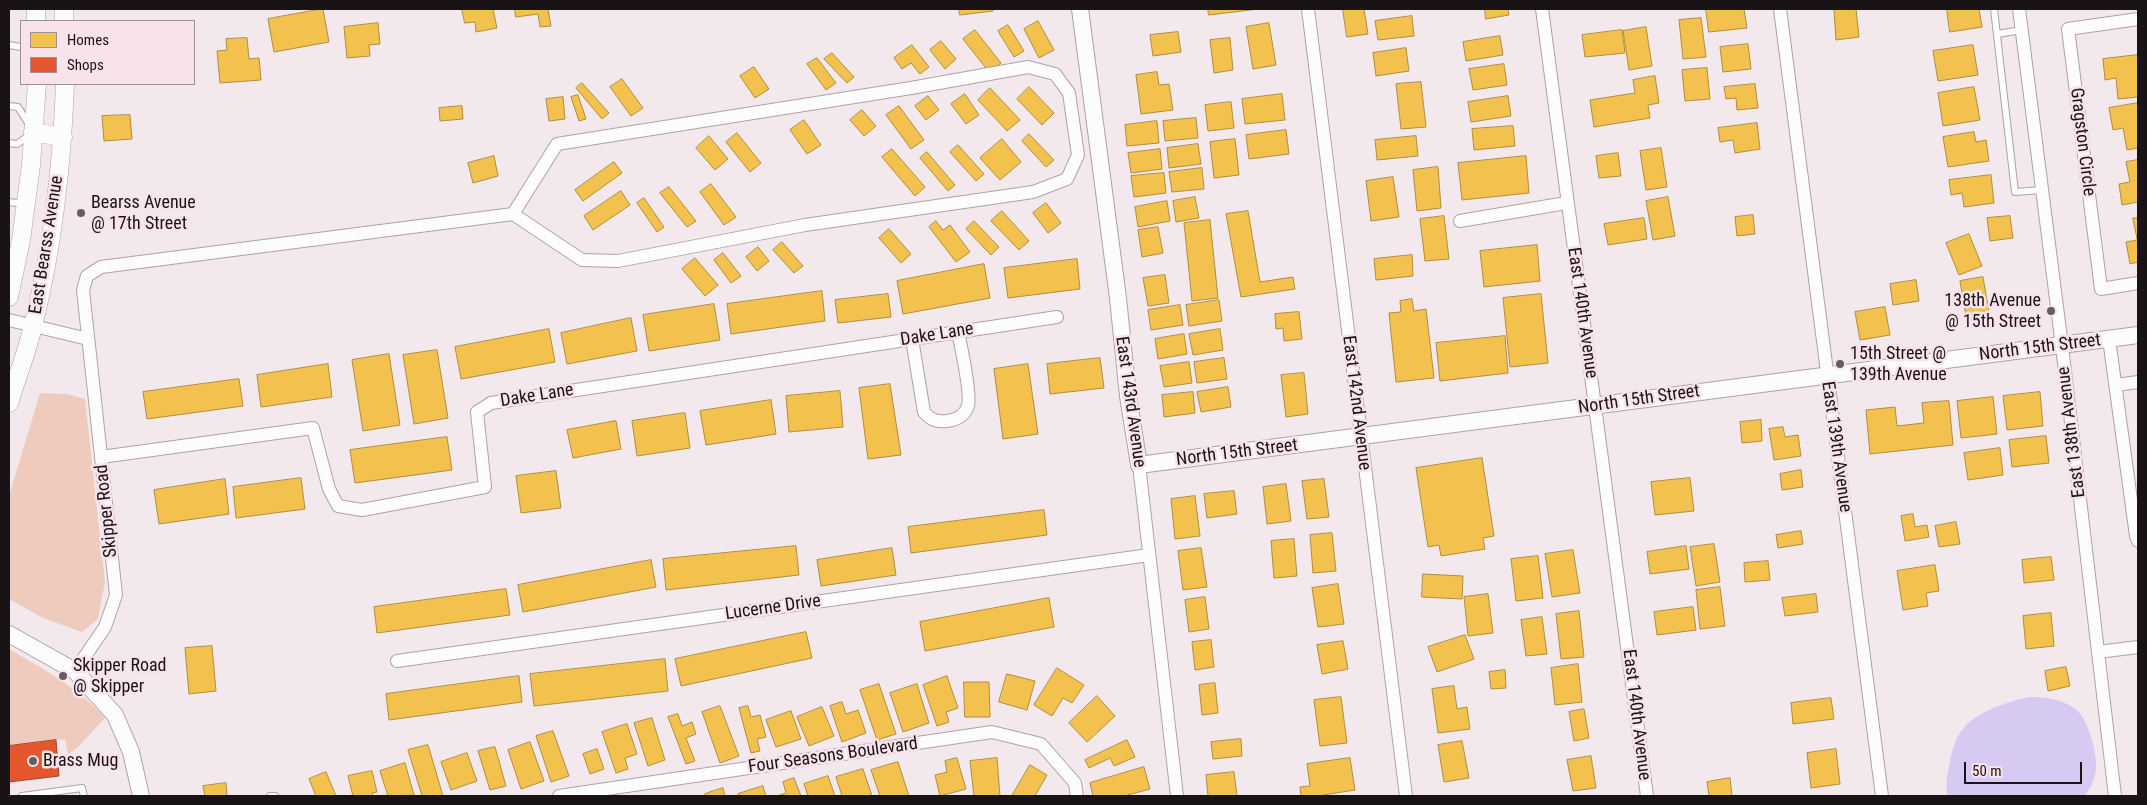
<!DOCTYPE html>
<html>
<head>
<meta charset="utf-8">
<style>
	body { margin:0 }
	#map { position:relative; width:2147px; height:805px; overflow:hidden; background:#f3e8ec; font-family:"Roboto Condensed",sans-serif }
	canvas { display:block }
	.frame { position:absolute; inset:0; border:10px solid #191315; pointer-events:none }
	.legend { position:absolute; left:20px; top:20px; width:175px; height:65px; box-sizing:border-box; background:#f8e3eb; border:1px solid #9f9095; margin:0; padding:6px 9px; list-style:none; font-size:15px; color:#191315 }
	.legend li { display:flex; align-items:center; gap:10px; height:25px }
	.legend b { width:25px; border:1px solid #9f9095 }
	.scale { position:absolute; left:1964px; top:762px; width:118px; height:22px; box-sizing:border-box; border:2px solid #191315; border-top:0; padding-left:6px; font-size:15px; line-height:18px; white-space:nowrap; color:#191315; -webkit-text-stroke:4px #f8e3eb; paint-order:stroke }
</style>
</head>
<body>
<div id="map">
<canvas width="2147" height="805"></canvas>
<div class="frame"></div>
<ul class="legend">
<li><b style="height:14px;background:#f2c14e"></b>Homes</li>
<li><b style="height:14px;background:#e4572e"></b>Shops</li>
</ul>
<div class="scale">50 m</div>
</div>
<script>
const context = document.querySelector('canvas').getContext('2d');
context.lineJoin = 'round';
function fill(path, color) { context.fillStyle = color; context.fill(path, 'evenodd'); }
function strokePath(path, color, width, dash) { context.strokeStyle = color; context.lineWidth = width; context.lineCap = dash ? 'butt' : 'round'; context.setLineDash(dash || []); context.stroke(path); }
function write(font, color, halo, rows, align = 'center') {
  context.font = font + ' "Roboto Condensed",sans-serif'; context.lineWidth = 5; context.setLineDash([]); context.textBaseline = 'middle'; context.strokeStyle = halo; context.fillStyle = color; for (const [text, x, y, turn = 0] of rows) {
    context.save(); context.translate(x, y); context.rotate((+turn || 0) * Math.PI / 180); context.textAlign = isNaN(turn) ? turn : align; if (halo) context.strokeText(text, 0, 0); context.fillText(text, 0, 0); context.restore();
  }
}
fill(new Path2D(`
	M40 393 67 394 85 399 105 582 98 619 82 632 43 618 9 599V496Z
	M9 649C43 669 79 688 105 718L76 749 68 754 65 739 9 749Z`), '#efcbbe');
fill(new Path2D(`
	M2029 697C2045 697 2061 699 2074 708 2088 717 2097 752 2096 768 2096 777 2090 790 2084 796H1948C1945 786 1947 777 1949 766 1951 755 1954 740 1962 730 1976 711 2008 702 2029 697Z`), '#d6caf3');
const homes = new Path2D(`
	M323 9 329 42 274 52 268 19Z
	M462 9H493L497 28 476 32 475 22 465 23Z
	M515 9H548L551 26 540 27 538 14 516 17Z
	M959 9H993V11L960 15Z
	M1208 9H1259L1209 15Z
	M1343 9H1364L1368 34 1347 37Z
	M1485 9H1508L1509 15 1486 19Z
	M1706 9H1744L1747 28 1709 32Z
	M1856 9 1859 37 1836 40 1834 10Z
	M1947 9H1979L1982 27 1950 32Z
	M1412 16 1414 36 1378 40 1375 21Z
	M1701 18 1706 57 1683 59 1679 20Z
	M1038 21 1054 50 1039 58 1024 29Z
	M378 23 380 44 369 45 370 56 347 58 344 27Z
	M1269 23 1276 65 1253 69 1246 27Z
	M1008 25 1024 51 1014 57 998 31Z
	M1646 27 1652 66 1629 70 1623 31Z
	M975 30 1001 63 989 72 963 39Z
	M1622 30 1625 53 1585 57 1582 35Z
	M1178 32 1181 52 1153 56 1150 35Z
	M1500 36 1503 55 1466 61 1463 42Z
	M247 38 249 59 259 58 261 80 220 83 217 51 227 50 226 39Z
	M1230 38 1233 70 1214 73 1210 40Z
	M941 41 956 59 945 69 930 50Z
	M1748 44 1751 69 1723 72 1720 47Z
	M912 45 929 67 920 74 911 63 902 69 894 58Z
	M1973 45 1978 75 1938 81 1933 51Z
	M1406 48 1409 71 1376 76 1373 53Z
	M832 53 854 77 847 83 824 59Z
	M2138 55V97L2118 99 2116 78 2105 80 2103 59Z
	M817 58 836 83 826 90 807 64Z
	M1504 64 1507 85 1473 90 1469 69Z
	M754 67 769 89 755 98 740 76Z
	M1707 68 1710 99 1685 101 1682 70Z
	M1157 72 1159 85 1169 84 1173 110 1141 114 1136 75Z
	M1655 76 1659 103 1648 105 1650 118 1594 127 1590 100 1635 93 1633 80Z
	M622 79 643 108 631 116 610 87Z
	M1421 82 1426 127 1401 129 1396 84Z
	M582 83 609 113 602 119 576 88Z
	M1755 84 1758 108 1737 110 1736 98 1726 99 1724 87Z
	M1029 87 1054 113 1042 125 1017 99Z
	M1974 87 1980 120 1943 126 1938 93Z
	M990 88 1020 120 1007 131 978 100Z
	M965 94 979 115 966 124 951 104Z
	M1282 94 1285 120 1245 124 1242 99Z
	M578 95 586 119 579 121 571 97Z
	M928 96 939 110 926 120 915 106Z
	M1508 96 1511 116 1471 122 1468 102Z
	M563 97 565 119 549 121 546 99Z
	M1231 102 1234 128 1208 131 1205 105Z
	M2138 103V148L2127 150 2123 128 2113 130 2109 108Z
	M462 106 463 119 440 121 439 108Z
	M899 106 924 140 911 149 886 115Z
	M862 110 876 126 864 136 850 120Z
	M130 115 132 139 104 141 102 116Z
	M1196 118 1198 138 1165 141 1163 121Z
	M804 120 821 145 807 154 790 130Z
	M1157 121 1159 143 1127 146 1125 125Z
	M1757 123 1760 149 1735 153 1733 140 1720 142 1718 128Z
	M1513 126 1515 146 1474 150 1472 129Z
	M1286 130 1289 154 1249 159 1246 135Z
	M1974 132 1976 142 1986 140 1989 161 1948 167 1943 137Z
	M737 133 761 163 750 172 726 142Z
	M1029 134 1054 160 1046 167 1022 141Z
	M709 136 728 159 715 170 696 148Z
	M1416 136 1418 156 1377 160 1375 140Z
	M1002 139 1021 162 1000 180 980 158Z
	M1235 139 1239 175 1214 178 1210 142Z
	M1198 144 1201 164 1169 168 1167 148Z
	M958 145 984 174 976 181 950 152Z
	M1661 148 1667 187 1646 190 1640 151Z
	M892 149 925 187 915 196 882 157Z
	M1160 149 1162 169 1131 173 1128 153Z
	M927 152 955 185 948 191 920 158Z
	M1618 153 1621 176 1599 178 1596 156Z
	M494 156 498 176 473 183 468 163Z
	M1526 156 1529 193 1462 200 1458 163Z
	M2138 160V202L2122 205 2119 184 2130 182 2126 162Z
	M614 162 622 173 583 201 575 190Z
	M1438 167 1441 208 1417 211 1413 170Z
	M1202 168 1204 189 1172 192 1169 172Z
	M1164 173 1166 193 1134 197 1131 176Z
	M1991 175 1994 203 1964 207 1962 193 1951 195 1949 180Z
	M1393 177 1399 217 1371 221 1366 181Z
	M711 184 736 217 724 225 700 192Z
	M669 187 696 221 687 227 660 193Z
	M621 191 630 205 593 230 584 216Z
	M1195 197 1199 218 1176 222 1173 201Z
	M1668 197 1675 236 1653 240 1646 201Z
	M644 198 664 227 657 232 637 203Z
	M1167 201 1170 221 1138 227 1135 207Z
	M1046 203 1061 223 1048 233 1033 213Z
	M1002 211 1029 241 1019 250 991 221Z
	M1248 211 1260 282 1293 277 1295 289 1241 297 1226 214Z
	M1753 215 1755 234 1737 236 1735 217Z
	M1444 216 1449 259 1425 261 1420 219Z
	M2010 216 2013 238 1990 241 1987 218Z
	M1644 218 1647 239 1608 245 1604 224Z
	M2133 218H2138V262L2130 264 2126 242 2137 240Z
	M1210 220 1218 298 1192 301 1184 223Z
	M936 221 943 230 950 225 970 252 956 262 929 227Z
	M974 221 999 247 991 255 966 229Z
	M1158 227 1163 253 1142 257 1138 230Z
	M889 229 911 254 901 263 879 238Z
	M1969 234 1982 266 1959 275 1946 243Z
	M782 242 803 266 794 273 773 250Z
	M1537 245 1540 281 1484 287 1480 251Z
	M758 247 769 261 757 271 746 257Z
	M723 253 741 276 731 283 714 260Z
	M1412 255 1413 276 1376 280 1374 259Z
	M695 258 718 285 705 296 682 269Z
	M1077 259 1080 289 1008 298 1004 268Z
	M984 264 990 298 903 314 897 281Z
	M1165 275 1169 303 1148 306 1143 278Z
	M1983 277 1990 318 1967 322 1960 281Z
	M1916 280 1919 301 1893 305 1890 284Z
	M822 291 825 321 731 334 727 304Z
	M888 294 891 317 838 323 835 300Z
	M1541 294 1548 363 1510 367 1503 298Z
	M1412 299 1414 311 1426 309 1434 378 1396 382 1389 313 1401 312 1400 301Z
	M1219 300 1222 321 1189 326 1186 305Z
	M714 304 720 340 649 351 643 315Z
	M1180 305 1183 325 1151 330 1148 310Z
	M1885 307 1890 335 1860 340 1855 312Z
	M1299 312 1302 339 1284 341 1283 328 1276 329 1275 314Z
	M631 318 637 351 567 364 561 333Z
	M549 329 555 362 461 379 455 347Z
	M1220 329 1223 350 1193 355 1189 334Z
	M1184 334 1187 354 1158 359 1155 339Z
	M1505 336 1508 373 1440 381 1436 343Z
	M437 350 448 418 414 424 403 355Z
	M389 354 400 425 363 431 352 360Z
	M1100 358 1104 388 1050 394 1047 364Z
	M1224 358 1227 379 1197 383 1194 362Z
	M1189 362 1192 383 1164 387 1160 366Z
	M328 364 332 397 261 407 257 375Z
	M1028 364 1038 434 1003 439 994 369Z
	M1304 373 1308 414 1286 417 1281 375Z
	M239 379 243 406 147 419 143 392Z
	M890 384 901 455 868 459 859 388Z
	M1228 387 1231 407 1201 412 1197 392Z
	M840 391 843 427 789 432 786 396Z
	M1193 392 1195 413 1164 417 1162 395Z
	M2040 392 2043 426 2007 430 2003 396Z
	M1993 397 1997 434 1961 438 1957 401Z
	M771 400 776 434 706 445 700 411Z
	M1949 401 1953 445 1870 454 1866 410 1895 407 1897 426 1924 423 1922 403Z
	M685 413 690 448 637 456 632 421Z
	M1761 420 1762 441 1742 443 1740 422Z
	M616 421 621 449 573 458 567 430Z
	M1783 427 1785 437 1798 435 1801 456 1774 460 1769 429Z
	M2046 436 2049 463 2012 467 2009 440Z
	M447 437 452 470 355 483 350 450Z
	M2000 448 2003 475 1968 480 1964 453Z
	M1482 458 1494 536 1483 538 1485 549 1441 556 1439 545 1428 547 1416 468Z
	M1801 470 1803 487 1782 490 1780 474Z
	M556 471 561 508 521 513 516 476Z
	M301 478 305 509 236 518 233 487Z
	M1690 478 1694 511 1655 515 1651 482Z
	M225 479 229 514 159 524 154 490Z
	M1324 479 1329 517 1307 519 1302 481Z
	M1286 484 1291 521 1267 524 1263 487Z
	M1234 491 1237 514 1207 518 1204 494Z
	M1195 496 1200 536 1175 539 1171 499Z
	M1044 510 1047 535 911 553 908 527Z
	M1913 514 1915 527 1927 525 1929 537 1905 541 1901 516Z
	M1956 522 1960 544 1939 547 1935 526Z
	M1801 531 1803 544 1778 548 1776 535Z
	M1332 533 1336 571 1313 573 1310 535Z
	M1294 539 1297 576 1274 578 1271 541Z
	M1714 544 1720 582 1696 586 1690 547Z
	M796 546 799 575 666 590 663 559Z
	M1686 546 1689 569 1650 574 1647 552Z
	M892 548 896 575 821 586 817 560Z
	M1201 548 1207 587 1183 590 1178 551Z
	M1573 550 1580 593 1552 597 1545 554Z
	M1538 556 1543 598 1516 601 1511 559Z
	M2051 557 2054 580 2024 583 2022 560Z
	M651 560 656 587 523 612 518 585Z
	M1768 561 1770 580 1745 582 1744 563Z
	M1935 565 1939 591 1926 593 1928 606 1903 610 1897 571Z
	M1423 574 1463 576 1462 599 1422 597Z
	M1338 584 1344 624 1318 627 1312 588Z
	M1720 587 1725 626 1700 629 1696 590Z
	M506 589 510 615 377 633 374 607Z
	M1488 594 1493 633 1468 636 1464 597Z
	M1816 594 1818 612 1785 616 1782 598Z
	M1205 597 1209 629 1189 632 1185 600Z
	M1049 598 1054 627 925 651 920 622Z
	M1693 607 1696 630 1657 635 1654 612Z
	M1579 611 1584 657 1561 659 1556 614Z
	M2051 613 2054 646 2026 649 2023 616Z
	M1542 617 1547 654 1526 656 1521 620Z
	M806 632 812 658 681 686 675 659Z
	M1465 635 1474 659 1437 672 1428 647Z
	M1211 640 1214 667 1195 670 1192 642Z
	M1343 641 1348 669 1322 674 1317 645Z
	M212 646 216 691 189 694 185 648Z
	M665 659 668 691 534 706 530 674Z
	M1578 664 1582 702 1555 705 1551 668Z
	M2066 667 2070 686 2048 691 2045 671Z
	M1057 668 1084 685 1072 703 1063 698 1052 716 1034 705Z
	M1505 670 1506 688 1491 689 1489 672Z
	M1007 674 1035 681 1027 710 999 702Z
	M519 676 522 702 389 720 386 694Z
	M947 676 958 708 946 712 949 722 937 726 923 685Z
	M964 682H989L990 717H965Z
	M1215 683 1218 713 1202 715 1199 685Z
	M879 684 896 734 877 740 860 690Z
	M917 684 929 723 903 732 890 693Z
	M1454 686 1457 709 1467 707 1470 729 1438 733 1432 689Z
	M1097 696 1115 716 1087 742 1069 723Z
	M1341 697 1347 743 1320 746 1314 700Z
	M1831 698 1834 719 1793 724 1791 703Z
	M842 702 846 714 858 710 866 733 842 742 830 706Z
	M720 706 739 756 720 763 702 712Z
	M748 706 751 717 760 715 766 737 757 739 760 751 751 753 739 708Z
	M822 707 834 736 809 746 797 717Z
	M1584 709 1589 738 1574 741 1569 712Z
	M791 711 801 739 776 747 766 720Z
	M678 714 682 726 692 722 696 734 686 738 695 761 686 764 668 717Z
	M652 718 665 760 648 766 634 723Z
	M627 724 637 754 625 758 628 769 616 773 602 732Z
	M553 731 569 776 551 782 536 736Z
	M1241 739 1242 756 1213 759 1211 742Z
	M1127 740 1135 757 1114 766 1110 758 1089 768 1085 760Z
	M1462 741 1469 778 1444 782 1438 745Z
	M530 742 544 781 521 789 508 750Z
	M428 745 443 796H422L408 750Z
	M495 747 506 786 490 790 478 751Z
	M597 749 604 769 590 774 583 754Z
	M1836 749 1840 784 1811 788 1807 753Z
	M467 753 477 781 451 790 441 762Z
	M1591 756 1596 788 1573 791 1567 760Z
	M957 758 966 789 940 796 935 775 947 772 945 761Z
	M997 758 1000 796H974L970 761Z
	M1350 758 1355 790 1323 795V796H1301L1300 787 1310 786 1307 764Z
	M898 762 909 796H880L871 770Z
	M405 763 414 795 388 796 380 771Z
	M1030 765 1047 775 1035 796H1012Z
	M1144 767 1150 789 1124 796H1093L1090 783Z
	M863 769 872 796H842L836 777Z
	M372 771 377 792 372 793 373 796H353L348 776Z
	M326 772 336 796H316L309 779Z
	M1234 772 1237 796H1208L1206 775Z
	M828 776 835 796H808L804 784Z
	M794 778 801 796H777L786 793 783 782Z
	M1730 778 1732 796H1709L1707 782Z
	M226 783 227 796H205L203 786Z
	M763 786 766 796H739L738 794Z
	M723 788 725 796H706L705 794Z`);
fill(homes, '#f2c14e');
strokePath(homes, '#b18d3d', 1);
const shops = new Path2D(`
	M56 740 59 776 9 782V746Z`);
fill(shops, '#e4572e');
strokePath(shops, '#a74326', 1);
const service = new Path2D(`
	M1994 9 2015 192 2042 190
	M1997 34 2022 30
	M9 45 21 47
	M9 106 18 107 30 126
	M9 143 17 144 31 134
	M9 202 25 204
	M22 796 82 788 84 796
	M270 796H275`);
const minor = new Path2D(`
	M1308 9 1406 796
	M1542 9 1647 796
	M1780 9 1882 796
	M2019 9 2062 346 2115 796
	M2138 19 2068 29 2101 289 2138 283
	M1460 221 1566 203
	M9 320 88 339
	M912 339 924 412C931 420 936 422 947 421 957 420 965 415 968 406 971 394 961 346 958 332
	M2109 339 2136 536 2138 541
	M2116 385 2138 382
	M101 457 313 428 329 489 338 506 362 510 485 487 477 412 491 403 1057 317
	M1139 465 1177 796
	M2098 652 2138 647
	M397 661 1149 555
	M75 671 105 627 116 595 83 290 87 276 101 267 513 214 582 260 618 261 805 225 1033 192 1067 179 1078 155 1069 93 1055 74 1028 67 911 88 557 144 513 214
	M559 796 992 732 1041 744 1075 783 1077 796`);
const tertiary = new Path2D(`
	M1080 9 1118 298 1128 396 1139 465 2138 335
	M9 634 75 671 115 715 131 752 141 796`);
const secondary = new Path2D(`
	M36 9V21
	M64 9V21
	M33 132 63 137
	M9 297 21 240 31 165 37 84
	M9 403C17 377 27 352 33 326 53 247 62 165 65 84`);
strokePath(service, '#aca3a7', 8);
strokePath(minor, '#aca3a7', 14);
strokePath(tertiary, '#aca3a7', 18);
strokePath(secondary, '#aca3a7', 19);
strokePath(service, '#fdfcfc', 6);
strokePath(minor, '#fdfcfc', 12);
strokePath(tertiary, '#fdfcfc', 16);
strokePath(secondary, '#fdfcfc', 18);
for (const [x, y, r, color] of [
	[81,213,5,"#655e60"],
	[2051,311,5,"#655e60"],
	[1840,364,5,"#655e60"],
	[63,676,5,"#655e60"],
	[33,761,5,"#655e60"]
]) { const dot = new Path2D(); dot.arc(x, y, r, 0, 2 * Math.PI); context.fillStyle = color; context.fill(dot); strokePath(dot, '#f8e3eb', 2); }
write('18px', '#191315', '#f8e3eb', [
	["Gragston Circle",2082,142,83],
	["East Bearss Avenue",47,245,-81],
	["East 140th Avenue",1582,313,82],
	["Dake Lane",937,335,-9],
	["North 15th Street",2040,348,-7],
	["Dake Lane",537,396,-9],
	["North 15th Street",1639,400,-8],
	["East 143rd Avenue",1130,402,82],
	["East 142nd Avenue",1356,403,83],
	["East 138th Avenue",2072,432,-97],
	["East 139th Avenue",1836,447,82],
	["North 15th Street",1237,453,-7],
	["Skipper Road",107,511,-96],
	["Lucerne Drive",773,608,-8],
	["East 140th Avenue",1636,715,83],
	["Four Seasons Boulevard",833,756,-8]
]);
write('18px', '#191315', '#f8e3eb', [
	["Bearss Avenue",91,203],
	["@ 17th Street",91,224],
	["138th Avenue",2041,301,"right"],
	["@ 15th Street",2041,322,"right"],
	["15th Street @",1850,354],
	["139th Avenue",1850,375],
	["Skipper Road",73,666],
	["@ Skipper",73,687],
	["Brass Mug",43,761]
], 'left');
</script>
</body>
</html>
